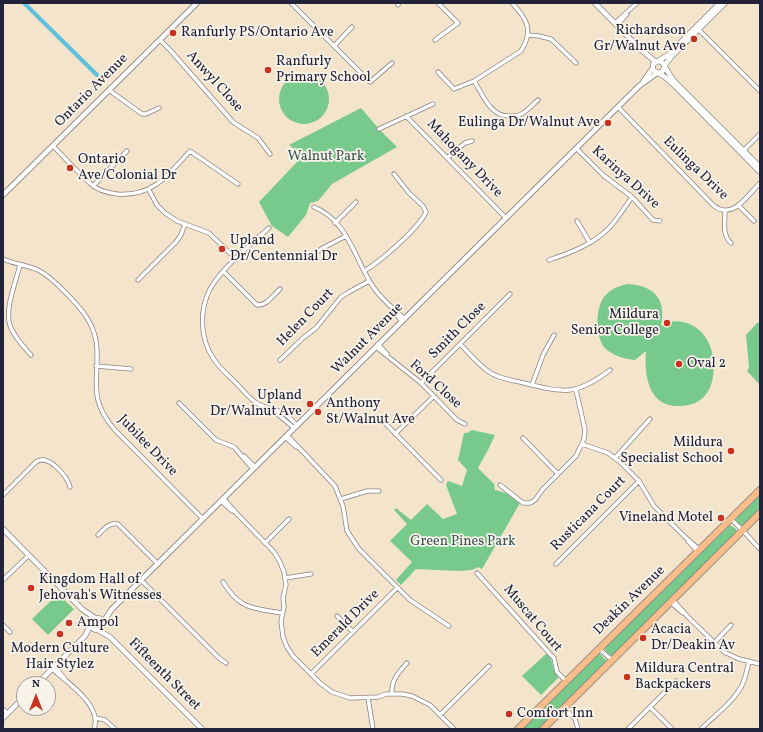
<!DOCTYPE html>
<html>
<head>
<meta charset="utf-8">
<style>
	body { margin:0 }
	#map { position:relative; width:763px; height:732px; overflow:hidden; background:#f3e4cb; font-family:Vollkorn,serif }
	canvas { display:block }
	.frame { position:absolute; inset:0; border:4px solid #22223b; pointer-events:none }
	.north { position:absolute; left:16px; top:676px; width:40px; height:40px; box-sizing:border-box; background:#f7f3e8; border:1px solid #a29fa3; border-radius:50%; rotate:0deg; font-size:11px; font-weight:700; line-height:16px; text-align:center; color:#22223b }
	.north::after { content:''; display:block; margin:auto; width:14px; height:18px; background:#c8321e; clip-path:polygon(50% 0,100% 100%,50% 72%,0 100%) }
</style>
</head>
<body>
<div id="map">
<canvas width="763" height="732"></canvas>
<div class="frame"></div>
<div class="north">N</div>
</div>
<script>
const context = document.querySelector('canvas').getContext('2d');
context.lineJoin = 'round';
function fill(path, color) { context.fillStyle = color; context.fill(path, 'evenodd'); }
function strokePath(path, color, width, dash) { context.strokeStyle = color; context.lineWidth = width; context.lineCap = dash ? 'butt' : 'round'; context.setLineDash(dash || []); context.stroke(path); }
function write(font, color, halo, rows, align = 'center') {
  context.font = font + ' Vollkorn,serif'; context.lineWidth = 3.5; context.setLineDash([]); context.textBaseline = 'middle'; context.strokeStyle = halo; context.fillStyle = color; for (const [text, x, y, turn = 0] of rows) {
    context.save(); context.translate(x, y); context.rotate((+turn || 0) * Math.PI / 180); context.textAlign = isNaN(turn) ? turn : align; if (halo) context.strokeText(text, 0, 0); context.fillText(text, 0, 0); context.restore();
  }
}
fill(new Path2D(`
	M279 99a25 25 0 1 1 50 0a25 25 0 1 1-50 0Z
	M361 108 379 129 397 147 332 184 318 201 310 203 306 215 288 237 272 226 259 202 297 162C298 153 296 150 289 145Z
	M628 284C655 286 666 299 661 326 671 319 685 320 695 327 705 333 712 346 713 358 716 381 709 405 681 406 649 408 644 377 646 351L635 360C625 359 614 356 606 349 595 339 595 309 604 297 610 289 618 286 628 284Z
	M760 322V385L747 371 749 367 746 335 757 323Z
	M472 430 495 435 488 450 478 468 494 484 495 490 506 493 520 503 482 569 478 567 472 570 458 571 416 569 401 585 396 580 412 562 390 541 407 524 394 510 396 508 411 520 427 504 443 519 457 514 446 485 448 481 462 486 467 470 458 460 464 433H467Z
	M760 494V510L744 525H740L736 520 737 517Z
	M730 525 736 529 737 533 613 655H610L605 650 606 646Z
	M58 594 74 609 48 635 32 619Z
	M547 653C554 660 551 670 559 677L541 695 522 676Z
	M600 654 606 660 605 663 539 729H522L597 655Z`), '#78ca8c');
strokePath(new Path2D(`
	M24 3 97 75`), '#5cc1da', 4);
const minor = new Path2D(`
	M291 3 370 82 392 63
	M398 5 399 3
	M615 23 637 3
	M617 25 627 14
	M697 28 760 91
	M528 35 539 36 551 39 576 63
	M160 40 171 51 233 122 258 138 270 154
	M435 40 458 23 438 3
	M334 46 352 27
	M438 72 454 89 474 81 521 51C534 30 527 19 512 3
	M474 81C483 95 491 118 511 116 515 116 520 116 523 113 528 110 533 104 538 100
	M109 90 142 114H146L159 108
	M618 107 714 206C733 220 747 196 760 183
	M406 116 506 218
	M379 129 433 104
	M53 146C66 159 78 173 92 185 98 190 109 193 117 194 153 197 168 175 190 151L238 184
	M576 148 603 175 632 197 653 220 660 221
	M744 150 760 134
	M447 158 465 143 472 141
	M93 186 127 151
	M149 190 157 205 165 213 177 221 209 233 236 259
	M738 205 754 221
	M314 207C349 221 355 261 374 288 382 300 394 309 405 319
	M725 211C725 222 722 235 731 243
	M577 221 590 243
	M335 223 356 202
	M269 228C251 244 222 268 210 289 199 311 200 338 213 358 219 368 228 375 236 383 242 389 248 397 255 402 263 408 272 408 281 412 287 414 292 421 297 425
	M311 257 321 249 346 236
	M3 259C14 264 27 265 38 270 48 275 56 283 64 291 81 308 97 325 97 351 98 384 89 399 114 429L203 519
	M549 260C570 253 594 244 610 227 618 218 625 207 632 197
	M20 265C16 282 3 312 11 328 15 338 24 347 31 355
	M364 271C380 262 419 228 426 212L423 206 409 193 394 174
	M224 272 257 305C267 306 273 295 280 289
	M138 280 176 242 181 235 185 224
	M392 310 402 321
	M378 344 387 354
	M460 344C469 353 478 364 489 372 499 379 512 380 524 383 564 393 576 396 610 370
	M376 347 421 383 457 420 465 424
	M280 360 303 338 316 328 341 297 349 292 369 281
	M96 366 131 369
	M421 383 510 294
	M532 385 543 355 554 335
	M179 403 216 440 234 447 253 469
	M275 412 294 428
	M383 421 441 480
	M395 434 434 396
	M287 435 335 486 343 506 347 531 359 549 410 600 449 626
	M285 437 296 447
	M523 438 558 474
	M582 444 608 453 620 462 639 481 654 506 685 537 700 550
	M244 456 255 467
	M615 458 650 419
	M500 485 523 503H530L535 500 543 489 576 456 584 439 585 430 576 390
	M3 495 36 462C48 453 67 476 70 487
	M223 498 238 515 274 552 280 562 284 572 286 585 283 598 284 607 281 621 283 637 287 647 293 656 320 683 332 692 350 698 378 697 386 694H402L412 696 430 705 454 729
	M341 499 367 491H379
	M221 501 232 511
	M731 519 746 534 755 544
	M98 535C104 529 109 522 118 524L158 564
	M688 541 698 552
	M265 543 289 519
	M754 543 760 549
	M556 564 639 481
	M477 573 551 655 554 658 557 672 566 681
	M285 578 311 574
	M3 580 29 555
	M141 580 219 658 226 663
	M223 582C240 610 253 608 282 613
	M673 600 687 616 724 652 739 659 760 664
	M670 602 683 613
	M337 616 353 632
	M3 625 10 632
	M714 643 731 625
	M599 649 612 660
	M54 666 65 679
	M52 669C67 682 103 706 94 729
	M311 674 397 588
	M392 694C391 680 398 673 407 663
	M368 698 373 729
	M650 707 672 729
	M564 708 575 719 578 729
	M3 709 7 713
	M440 715 489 666
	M96 718 105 720 115 729
	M628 729 676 681
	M701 729C714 716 736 700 743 683 746 676 747 669 749 661`);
const tertiary = new Path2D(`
	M595 3 640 49 656 62
	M659 61 663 63 665 67 662 72 658 73 653 70V64L668 55 720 3
	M664 66 672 56 725 3
	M665 67 673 80 760 167
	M658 73 665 77 674 85 760 172
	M643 82 652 69
	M3 195 197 3
	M3 529 82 609 95 618
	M91 624a6 6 0 1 1 12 0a6 6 0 1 1-12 0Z
	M103 622 112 609 639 86 657 73
	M98 630 110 637 202 729
	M37 684 85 636 91 624
	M3 718 24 697`);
const trunk = new Path2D(`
	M518 729 760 490
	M543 729 760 513`);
strokePath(minor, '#8a8383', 5);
strokePath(tertiary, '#8a8383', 6);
strokePath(trunk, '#8a8383', 8);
strokePath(minor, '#fff', 3.5);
strokePath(tertiary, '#fff', 4.5);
strokePath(trunk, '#f8bd89', 6);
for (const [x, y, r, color] of [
	[173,33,4,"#c8321e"],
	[694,39,4,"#c8321e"],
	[268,70,4,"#c8321e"],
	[608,123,4,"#c8321e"],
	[70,168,4,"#c8321e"],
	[222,249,4,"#c8321e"],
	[667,323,4,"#c8321e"],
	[679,364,4,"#c8321e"],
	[310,404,4,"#c8321e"],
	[318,412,4,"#c8321e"],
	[731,451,4,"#c8321e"],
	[721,518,4,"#c8321e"],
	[31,588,4,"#c8321e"],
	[69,623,4,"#c8321e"],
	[60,634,4,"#c8321e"],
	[643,638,4,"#c8321e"],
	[627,677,4,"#c8321e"],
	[509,714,4,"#c8321e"]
]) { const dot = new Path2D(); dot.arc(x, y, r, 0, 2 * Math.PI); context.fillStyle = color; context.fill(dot); strokePath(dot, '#f7f3e8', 1.5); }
write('14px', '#22223b', '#f7f3e8', [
	["Richardson",686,31,"right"],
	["Gr/Walnut Ave",686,47,"right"],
	["Ranfurly PS/Ontario Ave",181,33],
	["Ranfurly",276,62],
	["Primary School",276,78],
	["Eulinga Dr/Walnut Ave",600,123,"right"],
	["Ontario",78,160],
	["Ave/Colonial Dr",78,176],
	["Upland",230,241],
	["Dr/Centennial Dr",230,257],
	["Mildura",659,315,"right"],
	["Senior College",659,331,"right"],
	["Oval 2",687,364],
	["Upland",302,396,"right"],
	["Dr/Walnut Ave",302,412,"right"],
	["Anthony",326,404],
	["St/Walnut Ave",326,420],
	["Mildura",723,443,"right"],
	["Specialist School",723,459,"right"],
	["Vineland Motel",713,518,"right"],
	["Kingdom Hall of",39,580],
	["Jehovah's Witnesses",39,596],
	["Ampol",77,623],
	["Acacia",651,630],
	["Dr/Deakin Av",651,646],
	["Modern Culture",60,649,"center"],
	["Hair Stylez",60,665,"center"],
	["Mildura Central",635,669],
	["Backpackers",635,685],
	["Comfort Inn",517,714]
], 'left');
write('14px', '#22223b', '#f7f3e8', [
	["Anwyl Close",214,82,48],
	["Ontario Avenue",92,91,-45],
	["Mahogany Drive",464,159,46],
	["Eulinga Drive",695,169,44],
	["Karinya Drive",625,178,42],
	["Helen Court",306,318,-46],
	["Smith Close",458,331,-45],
	["Walnut Avenue",368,339,-45],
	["Ford Close",435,385,42],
	["Jubilee Drive",147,446,46],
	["Rusticana Court",589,514,-45],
	["Deakin Avenue",630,601,-44],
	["Muscat Court",532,619,50],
	["Emerald Drive",346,624,-45],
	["Fifteenth Street",164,675,45]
]);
write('14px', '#3c5453', '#f7f3e8', [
	["Walnut Park",326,157],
	["Green Pines Park",463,542]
]);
</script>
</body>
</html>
